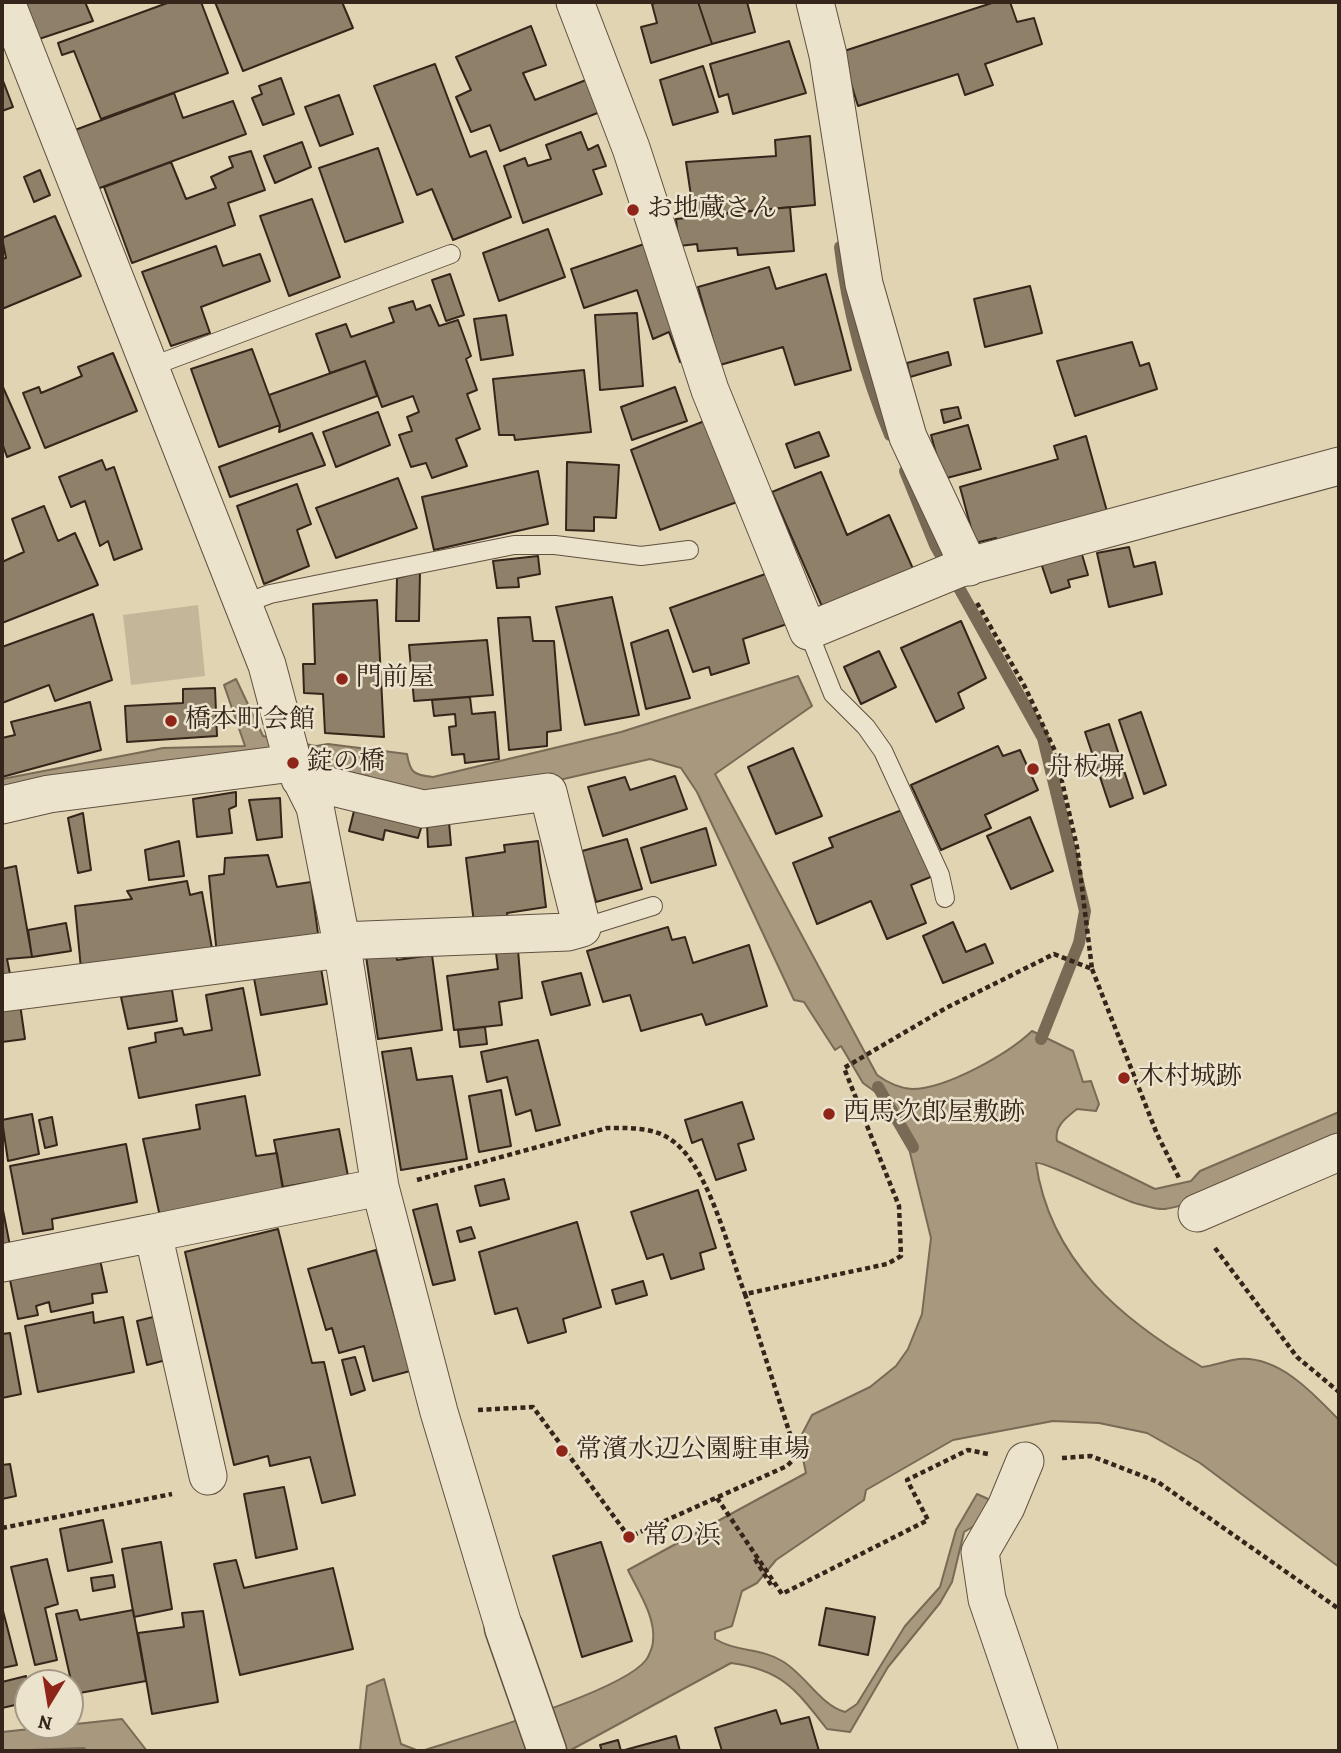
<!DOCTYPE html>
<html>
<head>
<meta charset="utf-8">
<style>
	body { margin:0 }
	#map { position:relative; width:1341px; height:1753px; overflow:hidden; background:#e1d4b2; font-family:Alegreya,serif }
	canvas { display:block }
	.frame { position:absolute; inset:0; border:4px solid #35251a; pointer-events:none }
	.north { position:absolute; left:14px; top:1669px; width:70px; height:70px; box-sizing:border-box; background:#ece3cd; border:2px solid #a39785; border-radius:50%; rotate:191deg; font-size:19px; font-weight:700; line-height:28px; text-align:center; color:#35251a }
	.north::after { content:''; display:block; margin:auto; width:24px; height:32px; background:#8f2418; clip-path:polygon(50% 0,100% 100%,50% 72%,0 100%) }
</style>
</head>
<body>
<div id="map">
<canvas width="1341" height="1753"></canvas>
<div class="frame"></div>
<div class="north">N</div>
</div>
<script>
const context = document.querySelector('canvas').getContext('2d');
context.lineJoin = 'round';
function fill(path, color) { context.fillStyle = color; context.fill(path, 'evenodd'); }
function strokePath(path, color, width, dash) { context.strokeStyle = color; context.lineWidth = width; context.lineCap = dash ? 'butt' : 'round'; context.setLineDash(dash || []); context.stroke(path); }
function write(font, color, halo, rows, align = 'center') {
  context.font = font + ' Alegreya,"Noto Serif JP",serif'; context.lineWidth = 5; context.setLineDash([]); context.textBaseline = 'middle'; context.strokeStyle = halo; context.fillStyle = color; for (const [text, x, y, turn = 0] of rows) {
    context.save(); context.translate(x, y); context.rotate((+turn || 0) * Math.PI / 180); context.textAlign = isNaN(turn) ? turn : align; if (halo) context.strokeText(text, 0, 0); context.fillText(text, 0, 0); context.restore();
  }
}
fill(new Path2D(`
	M198 605 205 676 131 685 123 615Z`), '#c4b698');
const water = new Path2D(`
	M798 676 812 706 715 774 877 1075C888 1083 898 1088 912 1089 946 1089 1008 1054 1032 1031L1073 1051 1083 1082 1091 1081 1099 1104 1096 1111 1077 1109C1066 1118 1054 1126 1057 1141L1155 1189 1191 1181 1200 1171 1339 1112V1140C1291 1160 1214 1201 1165 1209 1157 1210 1146 1206 1138 1204 1121 1200 1043 1160 1036 1163 1050 1261 1122 1320 1202 1367 1214 1366 1227 1360 1239 1359 1279 1356 1313 1393 1339 1420V1567L1200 1463 1147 1433 1099 1423 1053 1421 953 1440 866 1490 864 1500 776 1560 757 1583 742 1591 732 1626 715 1632V1639C736 1652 761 1648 782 1661 805 1674 820 1705 845 1712L857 1704 905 1626 940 1587 956 1530 977 1494 1006 1507 964 1532 952 1582 940 1603 888 1667 850 1732 827 1729C796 1690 783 1670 731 1663L569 1751H422C467 1736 622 1692 646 1660 649 1656 653 1646 653 1641 656 1617 638 1591 628 1570L806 1473 799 1440 812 1415 870 1387 896 1366 908 1349 922 1314 931 1238 902 1120 888 1101 863 1083 841 1046 835 1050 804 1002 794 1000 697 792 681 768 650 759 555 781 393 797 368 776 293 763 2 800V779L163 748 245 746 224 685 236 679 263 736 316 746 328 744 407 754C410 773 414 775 433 777L621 732Z
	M384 1679 401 1744 419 1751H356L360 1750 367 1686Z
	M122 1719 147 1751H87L84 1748 2 1751V1732Z`);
fill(water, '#a7987e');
strokePath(water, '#796a56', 2);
strokePath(new Path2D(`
	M840 247C847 309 866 377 890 435
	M905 471 935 545 1043 738 1085 911 1079 943 1041 1039
	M878 1087 913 1147`), '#796a56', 12);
const building = new Path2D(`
	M24 2H85L93 21 39 39Z
	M170 2H201L228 73 101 119 74 51 62 55 58 43Z
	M215 2H342L353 28 243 71Z
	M659 2H698L712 44 651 63 641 27 657 23 652 4Z
	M698 2H747L755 32 712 44Z
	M995 2H1010L1017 22 1034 18 1042 44 985 64 993 85 965 95 958 74 858 106 841 52Z
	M531 26 546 65 523 73 535 100 586 80 600 112 500 151 490 125 471 132 456 97 471 90 456 57Z
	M789 41 806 93 733 114 728 94 719 97 710 64Z
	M435 64 470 157 486 151 511 217 453 240 432 189 417 195 374 86Z
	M703 66 718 112 673 125 660 80Z
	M2 78 13 107 2 111Z
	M281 78 294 114 263 125 252 98 262 94 259 86Z
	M174 93 183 118 233 101 246 134 97 189 75 130Z
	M339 95 353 134 320 146 305 107Z
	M581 132 588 150 598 145 606 166 593 170 602 194 523 223 504 166 525 158 528 166 551 159 546 145Z
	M810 136 815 205 694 216 686 162 776 156 775 140Z
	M302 142 311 167 275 183 264 156Z
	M378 148 403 222 345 242 319 168Z
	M251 151 265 190 228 203 235 225 132 263 104 187 171 162 186 199 216 188 211 177 233 167 229 157Z
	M40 170 50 195 34 202 24 177Z
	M312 199 340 277 289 296 260 216Z
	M790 207 794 251 738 255 737 248 698 251 697 244 679 246 676 219Z
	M55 216 81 276 2 309V259L6 258 2 238Z
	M548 229 565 277 499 301 483 253Z
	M650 242 690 360 680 362 669 332 653 339 637 290 584 308 571 269Z
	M216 246 223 266 260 254 270 281 201 307 210 333 171 346 142 272Z
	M769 267 776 289 826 274 851 370 795 385 783 347 720 365 698 287Z
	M450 274 464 315 446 321 432 280Z
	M1030 286 1042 333 985 347 974 299Z
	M413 301 416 310 430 305 439 326 458 320 471 356 466 359 477 390 467 394 480 429 456 439 467 466 432 478 426 463 411 467 399 435 412 431 407 417 419 412 413 396 382 407 365 361 330 373 316 334 346 324 351 337 394 322 389 308Z
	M637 313 643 386 600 390 595 315Z
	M506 315 513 355 481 360 474 319Z
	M1132 342 1140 366 1149 363 1157 389 1075 416 1057 361Z
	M252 349 280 425 219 447 191 369Z
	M948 352 951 365 910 377 907 363Z
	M113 353 137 411 45 448 23 393 39 387 41 393 82 376 78 367Z
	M365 361 377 396 279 432 280 425 269 395Z
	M584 370 591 432 515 440 514 435H499L493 379Z
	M2 385 30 448 7 457 2 443Z
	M675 387 687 421 632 440 621 407Z
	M958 407 961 418 944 423 941 410Z
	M378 412 390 445 336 467 323 432Z
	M707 420 737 502 660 530 631 450Z
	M968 425 981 469 943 479 931 435Z
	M819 432 829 456 795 468 786 444Z
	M312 433 325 465 230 497 219 467Z
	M1086 436 1108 515 998 546 996 538 975 543 960 487 1058 459 1054 446Z
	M102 460 106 470 114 467 142 549 114 560 108 541 100 546 85 501 71 507 59 477Z
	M567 462 619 465 616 518 594 517V531L566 530Z
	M538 471 548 524 434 550 422 497Z
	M821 472 847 535 889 515 914 571 824 611 772 492Z
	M398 478 417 528 336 558 316 508Z
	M297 484 311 524 297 530 309 566 264 584 237 506Z
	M44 506 58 541 75 533 98 585 2 623V562L24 552 12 519Z
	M1129 547 1134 567 1155 562 1162 594 1109 607 1097 553Z
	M1081 551 1088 575 1068 580 1070 587 1051 593 1041 563Z
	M538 556 540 574 518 578 519 587 497 588 493 561Z
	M420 572 419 621H396L397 578Z
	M771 572 790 623 743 639 749 663 711 675 709 667 693 672 670 608Z
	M612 597 639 715 585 725 556 607Z
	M377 600 384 737 325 733 323 694 304 693 303 664H315L313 604Z
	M93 614 112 680 55 701 49 685 2 703V647Z
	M530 617 533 641H554L561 730 547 732V746L509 750 498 618Z
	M961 621 986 678 958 693 964 708 936 722 901 648Z
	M668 630 690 698 646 709 631 643Z
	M487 640 493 695 414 701 409 645Z
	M879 651 896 687 861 704 844 667Z
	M215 688 217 736 127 742 125 706 183 703V689Z
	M470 697 472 714 495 712 499 759 465 763 464 754 452 755 449 727 456 726 455 714 434 716 432 700Z
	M90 702 101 750 2 777V738L15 735 11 722Z
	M1141 712 1166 785 1144 794 1119 720Z
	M1109 724 1133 798 1110 807 1085 732Z
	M998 746 1003 756 1020 750 1038 790 985 815 991 828 941 850 911 785Z
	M793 748 822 816 776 834 748 767Z
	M675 776 687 809 603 836 588 787 625 777 630 790Z
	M236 792V806L229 809 232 833 197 837 193 799Z
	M280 798 282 837 257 840 249 800Z
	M355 807 422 825 418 838 385 830 383 840 349 831Z
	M902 810 933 876 911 885 926 923 887 939 871 901 817 924 793 863 833 847 829 838Z
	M83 813 91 870 78 873 68 818Z
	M1030 817 1053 871 1011 889 987 836Z
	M449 822 451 845 428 847 427 823Z
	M706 828 716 865 651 883 641 848Z
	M627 839 642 889 596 902 582 851Z
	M179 841 184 876 149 880 145 850Z
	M538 841 546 907 507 913 508 920 474 923 466 858 505 852 504 845Z
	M268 855 277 887 311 882 319 941 217 955 209 876 224 874 225 858Z
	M16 866 32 957 7 959 11 979 2 980V869Z
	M187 881 190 895 202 892 213 954 81 969 75 906 132 899 127 891Z
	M953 922 966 952 985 944 993 963 943 983 923 936Z
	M66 923 71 951 32 957 28 930Z
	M668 927 672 940 685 937 693 963 749 945 767 1006 706 1025 702 1014 641 1031 630 995 603 1002 587 951Z
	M518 950 522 998 499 1002 502 1025 454 1030 447 976 498 969 496 953Z
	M396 952 397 960 432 955 442 1030 378 1039 366 956Z
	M320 962 327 1004 261 1015 253 973Z
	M581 973 590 1005 551 1015 542 982Z
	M243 988 260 1075 139 1098 129 1048 156 1042 155 1033 182 1028 184 1035 212 1030 206 995Z
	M172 990 177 1021 128 1029 121 997Z
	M20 1004 25 1039 2 1042V1005Z
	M485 1027 487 1044 460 1047 458 1030Z
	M538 1040 560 1125 536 1131 531 1110 516 1115 507 1077 487 1082 481 1052Z
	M411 1048 417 1080 452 1076 467 1159 401 1170 382 1052Z
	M501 1090 511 1146 479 1152 469 1096Z
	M245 1096 256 1156 277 1153 284 1197 161 1221 143 1139 200 1129 196 1105Z
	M742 1102 754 1139 738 1144 746 1170 716 1180 702 1139 692 1143 685 1120Z
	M32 1114 39 1154 8 1161 2 1120Z
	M52 1117 57 1145 45 1148 39 1120Z
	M339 1129 348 1176 283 1187 274 1140Z
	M126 1144 137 1202 52 1219 53 1229 23 1234 10 1166Z
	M504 1179 509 1199 480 1206 475 1186Z
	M698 1190 716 1248 700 1253 704 1269 671 1279 663 1254 647 1259 631 1212Z
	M437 1204 455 1280 433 1285 413 1210Z
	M2 1205 10 1246 2 1248Z
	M577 1222 601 1307 563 1319 566 1332 528 1343 517 1308 495 1314 479 1252Z
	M471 1227 475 1238 460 1242 457 1231Z
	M278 1229 312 1363 324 1362 355 1495 322 1503 310 1457 270 1466 268 1456 234 1465 185 1252Z
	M376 1250 410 1371 373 1381 364 1346 339 1353 332 1328 326 1330 308 1269Z
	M99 1255 107 1292 92 1294 93 1303 51 1312 49 1302 36 1306 38 1315 18 1319 9 1275Z
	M643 1281 647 1295 616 1304 612 1290Z
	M93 1312 94 1323 123 1317 134 1372 38 1392 25 1326Z
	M161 1315 170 1359 147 1365 137 1321Z
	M10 1333 21 1394 2 1398V1334Z
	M355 1357 365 1390 351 1395 342 1360Z
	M10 1464 16 1496 2 1499V1465Z
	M284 1487 297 1549 256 1558 244 1494Z
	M103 1520 112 1562 68 1571 60 1529Z
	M161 1542 172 1609 134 1617 122 1549Z
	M601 1542 632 1641 582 1657 553 1556Z
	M47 1559 58 1604 45 1608 57 1660 35 1665 11 1567Z
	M236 1560 244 1588 333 1568 353 1649 240 1675 214 1564Z
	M113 1575 115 1587 93 1591 91 1578Z
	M2 1607 17 1665 2 1668Z
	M826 1608 875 1617 868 1655 819 1645Z
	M77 1610 80 1620 133 1610 146 1681 74 1694 56 1614Z
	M203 1611 218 1702 152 1714 138 1633 184 1627 182 1613Z
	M26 1676 28 1702 2 1708V1682Z
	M776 1710 781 1724 809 1717 819 1751H826H722L715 1728Z
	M676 1736 680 1751H619H621Z
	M618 1740 621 1751H602L600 1745Z`);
fill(building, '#8e8069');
strokePath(building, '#35251a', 2);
const service = new Path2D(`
	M150 367 451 254
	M243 604 270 594 514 545H555L641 556 689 550
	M808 631 833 694 866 727 883 751 940 875 945 898
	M582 928 653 906`);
const minor = new Path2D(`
	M6 2 267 665 293 763 315 807 340 934 380 1187 439 1412 504 1628
	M575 2 631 148 710 390 808 631 958 569 1339 466
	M815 2 828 55 864 284 908 437 969 567
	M300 779 423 809 548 792 582 928 568 932 340 941
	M2 805 49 794 293 763
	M2 993 342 949
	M1197 1213 1339 1152
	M2 1263 153 1233
	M1025 1461 1006 1507 980 1552 987 1599 1039 1751
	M208 1476 153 1233 380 1187`);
const tertiary = new Path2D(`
	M504 1628 547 1751`);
strokePath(service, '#605140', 20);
strokePath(minor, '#605140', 39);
strokePath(tertiary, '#605140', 41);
strokePath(new Path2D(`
	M1092 969 1157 1134 1179 1178
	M417 1180 607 1128C625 1128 648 1127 665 1136 708 1158 728 1251 745 1294
	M1215 1248 1297 1357 1339 1392
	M478 1410 533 1407 629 1537 787 1466 797 1456 745 1294 887 1264 901 1256 899 1206 844 1068 946 1008 1054 954 1092 969 1077 847 1055 751 1025 687 977 603
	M1062 1458 1091 1456 1158 1482 1339 1609
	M717 1498 782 1594 928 1520 907 1480 968 1450 988 1454
	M2 1528 172 1494
	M755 1559 773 1588`), '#35251a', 4.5, [5, 3.5]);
strokePath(service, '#ece3cd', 18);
strokePath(minor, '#ece3cd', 37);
strokePath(tertiary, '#ece3cd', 38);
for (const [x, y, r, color] of [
	[633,210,7,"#8f2418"],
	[342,679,7,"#8f2418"],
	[171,721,7,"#8f2418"],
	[293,763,7,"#8f2418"],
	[1033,769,7,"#8f2418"],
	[1124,1078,7,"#8f2418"],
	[829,1114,7,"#8f2418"],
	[562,1451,7,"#8f2418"],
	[629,1537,7,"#8f2418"]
]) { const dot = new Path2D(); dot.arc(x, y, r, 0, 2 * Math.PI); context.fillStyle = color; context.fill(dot); strokePath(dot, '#ece3cd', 2.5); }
write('26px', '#35251a', '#ece3cd', [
	["お地蔵さん",647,210],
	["門前屋",356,679],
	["橋本町会館",185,721],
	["錠の橋",307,763],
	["舟板塀",1047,769],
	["木村城跡",1138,1078],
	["西馬次郎屋敷跡",843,1114],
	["常濱水辺公園駐車場",576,1451],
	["常の浜",643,1537]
], 'left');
</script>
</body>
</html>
